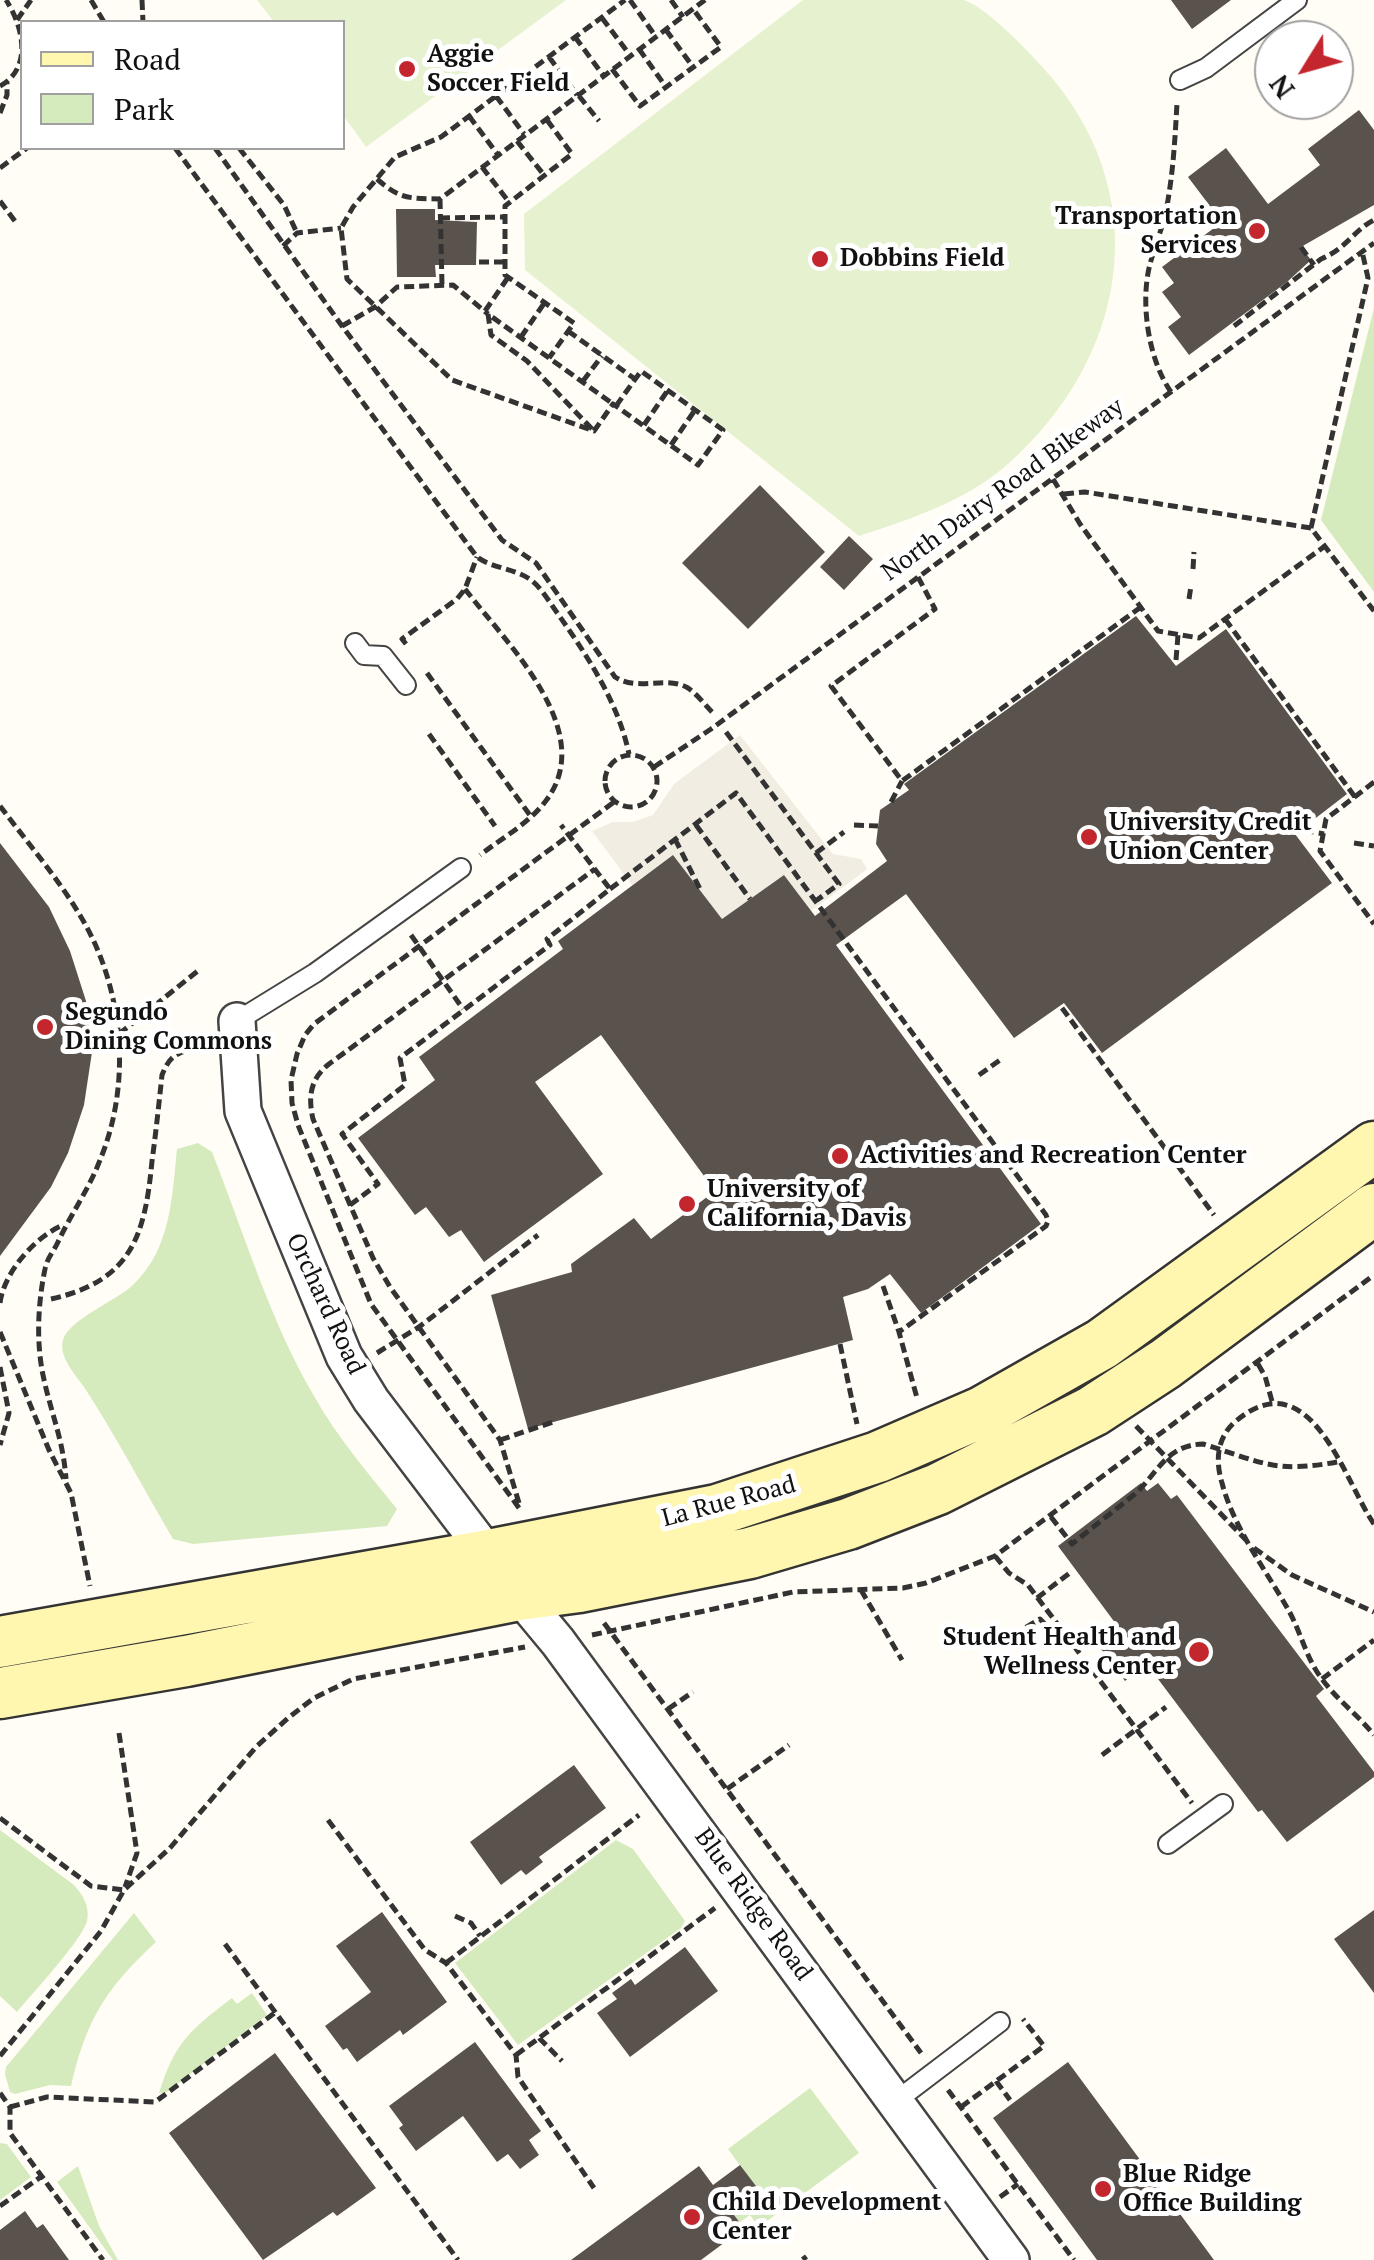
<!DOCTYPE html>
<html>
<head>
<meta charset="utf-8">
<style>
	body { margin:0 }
	#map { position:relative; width:1374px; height:2260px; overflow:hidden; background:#fffdf5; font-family:"PT Serif",serif }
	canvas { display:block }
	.legend { position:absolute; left:20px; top:20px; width:325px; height:130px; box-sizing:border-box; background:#fff; border:2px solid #a0a0a0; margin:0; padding:12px 18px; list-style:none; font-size:30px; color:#111 }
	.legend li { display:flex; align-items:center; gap:20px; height:50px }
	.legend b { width:50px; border:2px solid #a0a0a0 }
	.north { position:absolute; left:1254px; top:20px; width:100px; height:100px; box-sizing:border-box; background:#fff; border:2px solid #a0a0a0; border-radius:50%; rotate:233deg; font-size:28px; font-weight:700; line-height:40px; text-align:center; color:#111 }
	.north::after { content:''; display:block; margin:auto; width:35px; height:45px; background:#c4262e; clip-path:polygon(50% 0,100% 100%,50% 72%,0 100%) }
</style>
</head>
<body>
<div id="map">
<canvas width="1374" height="2260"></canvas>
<ul class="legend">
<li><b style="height:12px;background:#fff6b0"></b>Road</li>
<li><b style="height:28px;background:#d5ebbd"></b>Park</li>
</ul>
<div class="north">N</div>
</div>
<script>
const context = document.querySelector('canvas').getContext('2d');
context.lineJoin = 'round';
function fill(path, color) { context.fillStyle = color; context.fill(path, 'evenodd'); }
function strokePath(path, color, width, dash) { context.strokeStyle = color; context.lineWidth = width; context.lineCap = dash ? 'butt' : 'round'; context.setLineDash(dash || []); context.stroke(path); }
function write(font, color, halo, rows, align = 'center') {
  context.font = font + ' "PT Serif",serif'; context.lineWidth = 10; context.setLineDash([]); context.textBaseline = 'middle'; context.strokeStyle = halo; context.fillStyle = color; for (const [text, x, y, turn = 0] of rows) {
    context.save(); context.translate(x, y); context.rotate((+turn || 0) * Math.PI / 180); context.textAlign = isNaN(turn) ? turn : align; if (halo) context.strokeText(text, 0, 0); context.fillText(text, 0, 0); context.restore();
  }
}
fill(new Path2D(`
	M1374 308V592L1321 520Z
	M198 1143 212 1152C244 1233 270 1321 314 1396 337 1437 368 1473 397 1509L387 1526 193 1544 173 1539C143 1488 116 1436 84 1387 75 1374 58 1356 63 1340 68 1320 118 1300 134 1284 171 1248 172 1197 177 1149Z
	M0 1830 74 1885C83 1895 90 1907 87 1921 82 1940 32 1994 17 2012L0 1996Z
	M616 1840 633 1849 685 1921 681 1928 518 2045 455 1963Z
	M134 1913 156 1942C106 1988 86 2020 71 2086L50 2085 15 2094 10 2092 5 2074 6 2067Z
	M252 1993 267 2015 167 2092 159 2093C175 2042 190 2030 232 1998L237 2004Z
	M810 2088 859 2153 759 2227 750 2215 740 2222 731 2211 758 2190 728 2149Z
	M0 2143 7 2144 31 2177 0 2200Z
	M78 2166 99 2226 118 2260H113L57 2182Z`), '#d5ebbd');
fill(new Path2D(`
	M257 0H566L366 147 343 115 342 22H274Z
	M803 0C841 0 879 0 917 0 932 0 949 0 963 0 986 5 1038 61 1053 79 1156 204 1124 361 1008 464 966 501 911 519 859 536L525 270 524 214Z`), '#e6f2cf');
fill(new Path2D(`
	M740 735 833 854 861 859 867 869 811 911 784 875 722 919 673 855 632 885 592 831 613 822H633L653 815 674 784Z`), '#f1ede2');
fill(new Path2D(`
	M1171 0H1231L1192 29Z
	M1359 110 1374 130V205L1301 247 1311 260 1287 282 1189 355 1168 327 1181 317 1162 292 1174 283 1162 267 1222 222 1188 177 1226 148 1268 204 1320 165 1308 149Z
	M396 209H435V220L477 222 476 265H435L436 277H397Z
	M760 485 825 552 748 629 682 563Z
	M849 536 873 559 844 590 820 567Z
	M1136 616 1176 666 1226 629 1347 794 1295 834 1332 883 1102 1053 1064 1003 1014 1038 906 894 836 945 1041 1224 921 1313 890 1274 868 1289 843 1297 853 1340 528 1429 491 1295 572 1272 571 1264 634 1218 651 1239 715 1191 601 1035 535 1082 603 1174 484 1262 461 1230 449 1237 426 1207 415 1215 358 1138 435 1080 419 1057 563 949 558 941 673 855 722 919 784 875 815 916 887 861 876 844 880 810 909 790 904 784Z
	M0 843 49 907 70 951 86 1001 92 1052 84 1105 68 1153 51 1187 0 1256Z
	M1141 1483 1147 1491 1158 1483 1171 1499 1177 1495 1324 1689 1316 1696 1374 1772V1777L1287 1842 1262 1810 1258 1812 1146 1663 1125 1681 1095 1641 1116 1624 1058 1546Z
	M574 1765 606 1808 539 1857 543 1862 526 1875 521 1870 501 1885 470 1842Z
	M1374 1910V1993L1334 1939Z
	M382 1912 447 2002 403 2035 400 2030 357 2062 347 2048 343 2050 325 2026 371 1992 336 1946Z
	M685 1947 718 1991 630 2057 597 2013 617 1999 612 1993 631 1979 635 1985Z
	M475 2042 541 2131 529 2140 539 2155 520 2169 508 2154 497 2162 463 2116 416 2151 399 2128 403 2125 389 2106Z
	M275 2053 376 2188 337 2216 333 2212 263 2260 169 2133Z
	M1068 2062 1214 2260H1097L993 2118Z
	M740 2165 759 2190 731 2211 744 2228 701 2260H571L699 2166 713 2185Z
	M25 2211 37 2228 43 2224 69 2260H0V2230Z`), '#5a524d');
const service = new Path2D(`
	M1180 80 1206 68 1297 0
	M355 643 364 655 383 656 406 685
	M237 1021 315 973 461 868
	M1168 1844 1223 1804
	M896 2101 1000 2022`);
const minor = new Path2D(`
	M237 1021 243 1111 344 1356 371 1400 519 1595 558 1642 1011 2260`);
const secondary = new Path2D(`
	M0 1642 488 1555 717 1510 878 1457 982 1412 1102 1344 1374 1147
	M0 1693 186 1661 519 1595 579 1587 750 1553 848 1524 938 1489 1093 1411 1165 1364 1374 1209`);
strokePath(service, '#444', 22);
strokePath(minor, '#444', 40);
strokePath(secondary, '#333', 55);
strokePath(new Path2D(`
	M91 0 104 22
	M142 0 143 22
	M630 0 656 37
	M671 0 683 17
	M602 18 630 55
	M17 20 31 0
	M666 30 693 67
	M575 37 603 75
	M639 49 666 87
	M549 57 577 95
	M612 69 640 106 721 47 693 9
	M0 86C33 68 23 26 6 0
	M496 96 524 134
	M579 96 599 121
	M0 113 7 95V83
	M469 116 498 155
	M547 120 572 154 505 206V275L574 323 549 358
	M517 141 544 175
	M175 148 477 557C492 568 512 568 528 578 541 586 549 602 558 614 588 657 618 702 629 754
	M215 148 342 326 502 540 536 563 615 677C639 692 666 675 688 688 697 694 704 704 712 712
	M239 148 284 205 297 233
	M482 167 509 202
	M0 168 27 148
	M377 179C401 200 409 198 440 199L705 0
	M440 199 442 285
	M0 201 17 224
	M440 218 504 217
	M283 246 297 233 341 228
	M1301 247 1314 265
	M479 262H505
	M485 311 509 276
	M342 326 375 307 397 287 453 285 488 314
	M1234 326 1321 259C1347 248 1353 231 1374 220
	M568 331 635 379
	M521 337 545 302
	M583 381 602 356
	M1171 392C1148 359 1140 302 1150 264 1155 246 1162 229 1166 211 1173 175 1175 140 1177 103
	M616 406 641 371 723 430 698 465 616 406 613 404 594 431 452 380 347 279 341 228 353 207 395 157 441 137 625 0
	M644 425 668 390
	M592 429 527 361 491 335 488 314 613 404
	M671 445 695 410
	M1053 479 1080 524 1158 631 1199 638 1325 546
	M1064 494 1085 492 1311 528 1374 611
	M1311 528 1368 278 1362 251
	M1193 569 1194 552
	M918 577 935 609 831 686 902 781 1141 607
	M465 589C506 643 600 732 545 802 528 824 502 838 480 855
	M1189 599 1191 586
	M1225 619 1355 797
	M406 644 402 639 457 599 465 589 477 557
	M1176 660 1178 635
	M427 673 532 818
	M726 732 839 884 817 900
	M429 734 495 826
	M605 781a26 26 0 1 1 52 0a26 26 0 1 1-52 0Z
	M654 767 711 729 1374 243
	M1374 782 1326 819 1320 851 1374 924
	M891 802 902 781
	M0 806C27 842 58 878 81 917 124 989 132 1083 100 1160 89 1189 71 1214 58 1242 54 1251 47 1258 45 1269 38 1303 36 1341 43 1375 51 1414 63 1438 66 1479
	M696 825 750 899
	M854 825 878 826
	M1304 830 1324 834
	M675 839 700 889
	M1354 843 1374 846
	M816 853 844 832
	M610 889 736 793 1046 1215 1048 1221 1046 1226 899 1332
	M411 935 463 1009
	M1062 1008 1214 1215
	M119 1034 199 970
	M979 1075 1000 1060
	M350 1205 378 1184 342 1134 405 1085 400 1058 550 945 547 939 610 889 561 825
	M883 1286 899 1332 917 1398
	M51 1299C132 1281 145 1235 152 1161 156 1132 159 1103 162 1075 169 1058 174 1054 191 1049
	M0 1303C4 1272 35 1237 63 1225
	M0 1332 49 1450 71 1493 90 1586
	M840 1344 857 1424
	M377 1353 419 1327 538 1235
	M1258 1364 1265 1376 1273 1405
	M0 1367 9 1413 0 1445
	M1136 1426 1246 1540
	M500 1440 556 1421
	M519 1503 500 1440 390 1287 373 1258 313 1119C308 1097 310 1079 329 1064L595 869
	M519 1508 371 1304 298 1125 292 1103 291 1080 297 1054 305 1035 314 1024 614 802
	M1051 1517 1072 1544C1093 1527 1114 1511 1135 1494 1158 1473 1166 1445 1203 1444 1264 1463 1275 1474 1342 1461
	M1374 1524C1345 1483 1311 1358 1236 1421 1217 1437 1215 1460 1222 1483 1234 1529 1266 1570 1289 1611 1301 1633 1307 1660 1322 1679 1337 1700 1358 1715 1374 1735
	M1254 1548 1292 1575 1374 1612
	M995 1556 1009 1573 1028 1585 1192 1803
	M861 1590 902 1660
	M1037 1598 1071 1572
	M604 1623 921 2053
	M592 1635 793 1592 903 1588 926 1583 995 1556 1374 1275
	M1013 1635 1040 1619 1061 1641 1065 1637
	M1322 1679 1374 1640
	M668 1709 693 1692
	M119 1733 137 1853 125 1887
	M1102 1755 1166 1707
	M727 1789 789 1745
	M0 1818 91 1886 124 1890
	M328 1820 425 1950 446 1963 516 2055 518 2077 594 2188
	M455 1916 471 1923 480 1936
	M225 1944 458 2260
	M446 1963 639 1815
	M539 2038 562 2061
	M516 2055 715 1908
	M0 2056 101 1931 124 1890 170 1848 256 1747 288 1718 314 1698 353 1679 525 1647
	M996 2081 1010 2100
	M948 2090 1074 2260
	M0 2093 10 2107V2133L103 2260
	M10 2107 47 2097 155 2102 276 2012
	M961 2107 1044 2046 1023 2019
	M1000 2197 1018 2184
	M0 2206 42 2176
	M803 2256 806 2260`), '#333', 5, [10, 5]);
strokePath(service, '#fff', 18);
strokePath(minor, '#fff', 35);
strokePath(secondary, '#fff6b0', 50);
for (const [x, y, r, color] of [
	[407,69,10,"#c4262e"],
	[1257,231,10,"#c4262e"],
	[820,259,10,"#c4262e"],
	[1089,837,10,"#c4262e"],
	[45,1027,10,"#c4262e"],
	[840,1156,10,"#c4262e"],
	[687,1204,10,"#c4262e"],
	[1199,1652,12,"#c4262e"],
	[1103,2189,10,"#c4262e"],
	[692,2217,10,"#c4262e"]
]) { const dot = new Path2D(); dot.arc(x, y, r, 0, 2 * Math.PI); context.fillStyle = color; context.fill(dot); strokePath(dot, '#fff', 4); }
write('bold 25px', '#111', '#fff', [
	["Aggie",427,55],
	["Soccer Field",427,84],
	["Transportation",1237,217,"right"],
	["Services",1237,246,"right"],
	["Dobbins Field",840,259],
	["University Credit",1109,823],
	["Union Center",1109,852],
	["Segundo",65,1013],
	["Dining Commons",65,1042],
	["Activities and Recreation Center",860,1156],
	["University of",707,1190],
	["California, Davis",707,1219],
	["Student Health and",1176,1638,"right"],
	["Wellness Center",1176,1667,"right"],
	["Blue Ridge",1123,2175],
	["Office Building",1123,2204],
	["Child Development",712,2203],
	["Center",712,2232]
], 'left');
write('25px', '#111', '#fff', [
	["North Dairy Road Bikeway",1003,490,-36],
	["Orchard Road",325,1304,65],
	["La Rue Road",729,1502,-15],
	["Blue Ridge Road",753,1905,54]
]);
</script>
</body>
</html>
